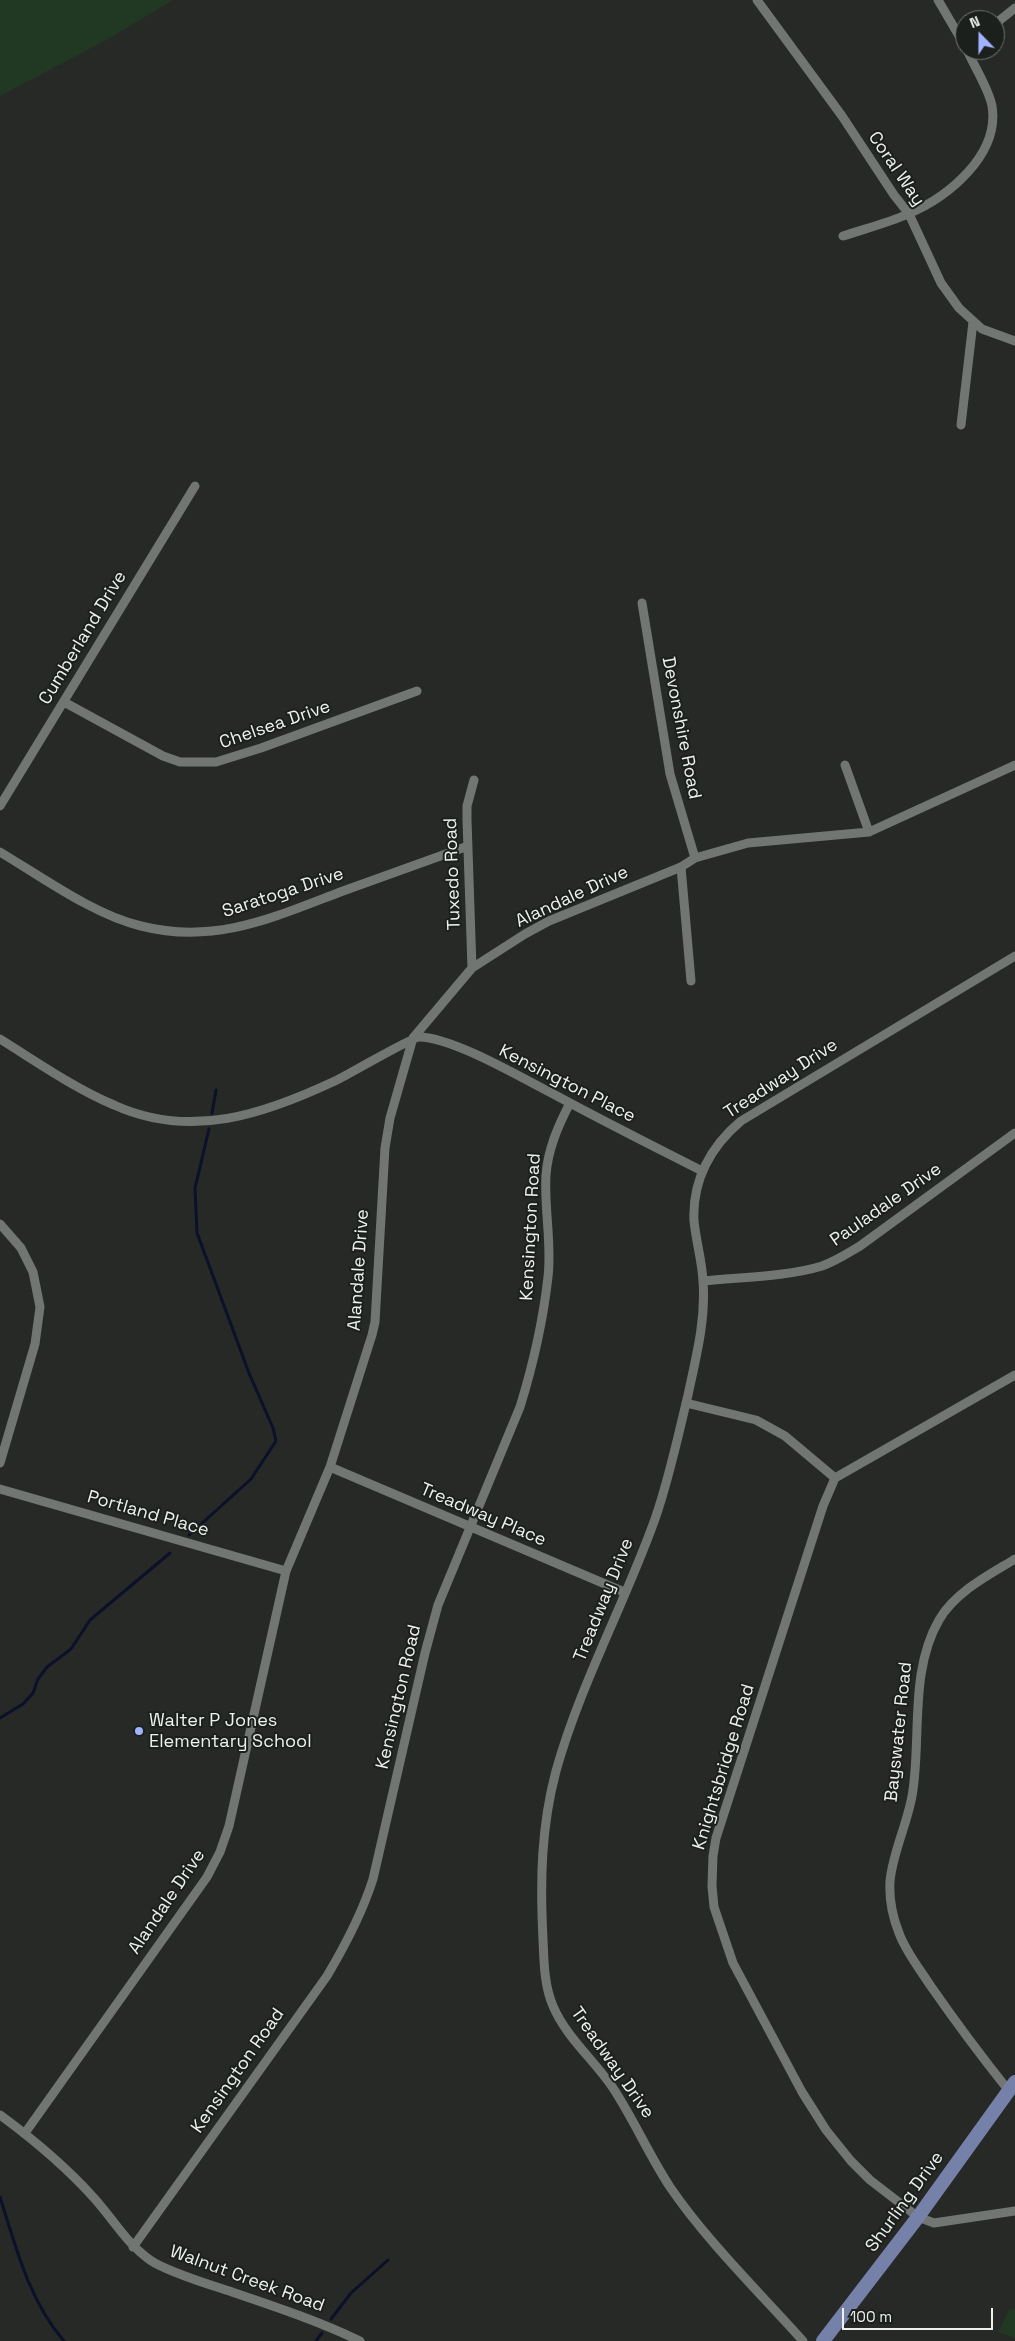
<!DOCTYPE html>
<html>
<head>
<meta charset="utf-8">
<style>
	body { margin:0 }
	#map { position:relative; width:1015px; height:2341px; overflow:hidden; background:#262926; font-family:"Space Grotesk",sans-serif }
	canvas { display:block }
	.north { position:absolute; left:955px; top:10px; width:50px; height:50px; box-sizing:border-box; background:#1c201d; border:1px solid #707371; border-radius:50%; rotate:338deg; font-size:14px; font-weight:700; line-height:20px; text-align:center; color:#eef0ee }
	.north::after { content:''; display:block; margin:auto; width:18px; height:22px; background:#a1b3fd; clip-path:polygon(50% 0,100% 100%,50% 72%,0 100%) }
	.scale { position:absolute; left:842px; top:2308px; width:151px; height:22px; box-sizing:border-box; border:2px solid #eef0ee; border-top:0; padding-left:6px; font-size:15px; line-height:18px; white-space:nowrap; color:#eef0ee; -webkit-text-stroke:4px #1c201d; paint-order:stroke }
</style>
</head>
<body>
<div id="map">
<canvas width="1015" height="2341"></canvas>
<div class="north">N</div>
<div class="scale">100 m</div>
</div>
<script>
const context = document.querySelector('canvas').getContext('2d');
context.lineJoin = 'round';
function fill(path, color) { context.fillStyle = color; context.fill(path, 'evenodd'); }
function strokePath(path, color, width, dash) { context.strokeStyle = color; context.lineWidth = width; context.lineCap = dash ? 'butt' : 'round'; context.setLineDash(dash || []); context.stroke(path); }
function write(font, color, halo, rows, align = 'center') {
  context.font = font + ' "Space Grotesk",sans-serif'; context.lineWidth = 4; context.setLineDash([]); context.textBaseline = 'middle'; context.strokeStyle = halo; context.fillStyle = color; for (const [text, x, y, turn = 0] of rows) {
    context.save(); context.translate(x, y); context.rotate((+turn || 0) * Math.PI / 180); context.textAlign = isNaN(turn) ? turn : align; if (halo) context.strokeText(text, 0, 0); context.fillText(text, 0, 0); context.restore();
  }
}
fill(new Path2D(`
	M0 0H173L108 39 0 96Z
	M1015 2309V2338L998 2332 1009 2310Z`), '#213923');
strokePath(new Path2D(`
	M212 1113 216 1090
	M189 1535 251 1479 276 1441 273 1428 249 1373 197 1233 195 1188 209 1129
	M0 1718 23 1704 33 1693 38 1679 47 1667 71 1649 90 1620 170 1553
	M0 2197C16 2247 29 2301 64 2341
	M331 2319 351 2293 388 2260
	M316 2341 322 2333`), '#0c1029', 3);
strokePath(new Path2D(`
	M757 0 842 116 894 195 909 214 941 283 959 308 982 329 1015 341
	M938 0 965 46
	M995 24 1015 8
	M843 236C864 229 888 223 908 214 948 197 1000 155 992 106 989 89 974 66 967 50
	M961 425 973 322
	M642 603 670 774 695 858
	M64 702 163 756 180 762H216L261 748 417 691
	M845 765 869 832
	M0 806 195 486
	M0 852C42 877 94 915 141 926 216 945 274 917 343 891 385 876 426 861 468 846
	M681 867 691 981
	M472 968 467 820V806L474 780
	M0 1039C37 1062 74 1088 114 1105 191 1140 265 1114 337 1080 349 1074 413 1037 419 1037 453 1037 525 1080 557 1096 605 1122 653 1146 702 1171
	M0 1224 21 1248 33 1272 40 1307 35 1344 0 1463
	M703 1281C741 1277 786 1277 822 1266 836 1261 848 1253 860 1246L1015 1133
	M1015 1375 835 1478 823 1506 716 1838 713 1856 712 1886 714 1907 733 1963 802 2092 826 2130 851 2161 870 2180 918 2217 934 2223 1015 2211
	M686 1403 756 1420 785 1436 835 1478
	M330 1467 624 1592
	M0 1489 286 1571
	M1009 2091C981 2056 955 2021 930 1985 919 1968 906 1952 899 1933 893 1918 889 1898 890 1881 893 1850 909 1821 913 1790 921 1734 910 1670 939 1620 955 1592 989 1575 1015 1559
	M0 2115C34 2140 66 2167 94 2198 113 2219 127 2244 150 2260 167 2272 211 2285 232 2292 276 2307 318 2321 360 2341
	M25 2133 207 1877 220 1852 229 1826 286 1571 330 1467 372 1335 375 1322 385 1148 390 1118 413 1038 472 968 525 934 549 921 681 867 695 858 748 843 869 832 1015 765
	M133 2247 327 1976C346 1944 362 1914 373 1879L425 1653 438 1605 520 1407C533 1365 543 1321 548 1277 552 1243 544 1209 546 1175 548 1149 558 1126 570 1103
	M803 2341C760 2293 706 2240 670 2187 649 2155 634 2120 613 2088 594 2060 566 2037 553 2006 544 1985 544 1962 543 1939 540 1882 541 1827 556 1771 580 1685 625 1603 655 1519 669 1479 678 1436 688 1395 696 1357 706 1320 703 1281 702 1261 696 1241 694 1221 692 1180 711 1146 741 1121L1015 956`), '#727672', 9);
strokePath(new Path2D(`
	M823 2341 918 2217 1015 2082`), '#7681aa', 14);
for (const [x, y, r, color] of [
	[139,1731,5,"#a1b3fd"]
]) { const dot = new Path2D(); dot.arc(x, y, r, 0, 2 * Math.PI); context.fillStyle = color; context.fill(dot); strokePath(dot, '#1c201d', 2); }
write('18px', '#eef0ee', '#1c201d', [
	["Coral Way",896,169,56],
	["Cumberland Drive",83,638,-59],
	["Chelsea Drive",275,725,-19],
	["Devonshire Road",681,728,79],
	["Tuxedo Road",453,874,-92],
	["Saratoga Drive",283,893,-18],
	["Alandale Drive",572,897,-25],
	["Treadway Drive",781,1079,-33],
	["Kensington Place",567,1084,27],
	["Pauladale Drive",886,1205,-35],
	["Kensington Road",531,1227,-87],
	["Alandale Drive",359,1270,-86],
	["Portland Place",148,1514,16],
	["Treadway Place",483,1515,23],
	["Treadway Drive",604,1600,-68],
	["Kensington Road",399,1697,-77],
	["Bayswater Road",899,1732,-84],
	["Knightsbridge Road",724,1767,-73],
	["Alandale Drive",167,1902,-56],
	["Treadway Drive",612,2063,55],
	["Kensington Road",238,2071,-55],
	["Shurling Drive",905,2202,-54],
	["Walnut Creek Road",247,2279,20]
]);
write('18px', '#eef0ee', '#1c201d', [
	["Walter P Jones",149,1721],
	["Elementary School",149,1742]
], 'left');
</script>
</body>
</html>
